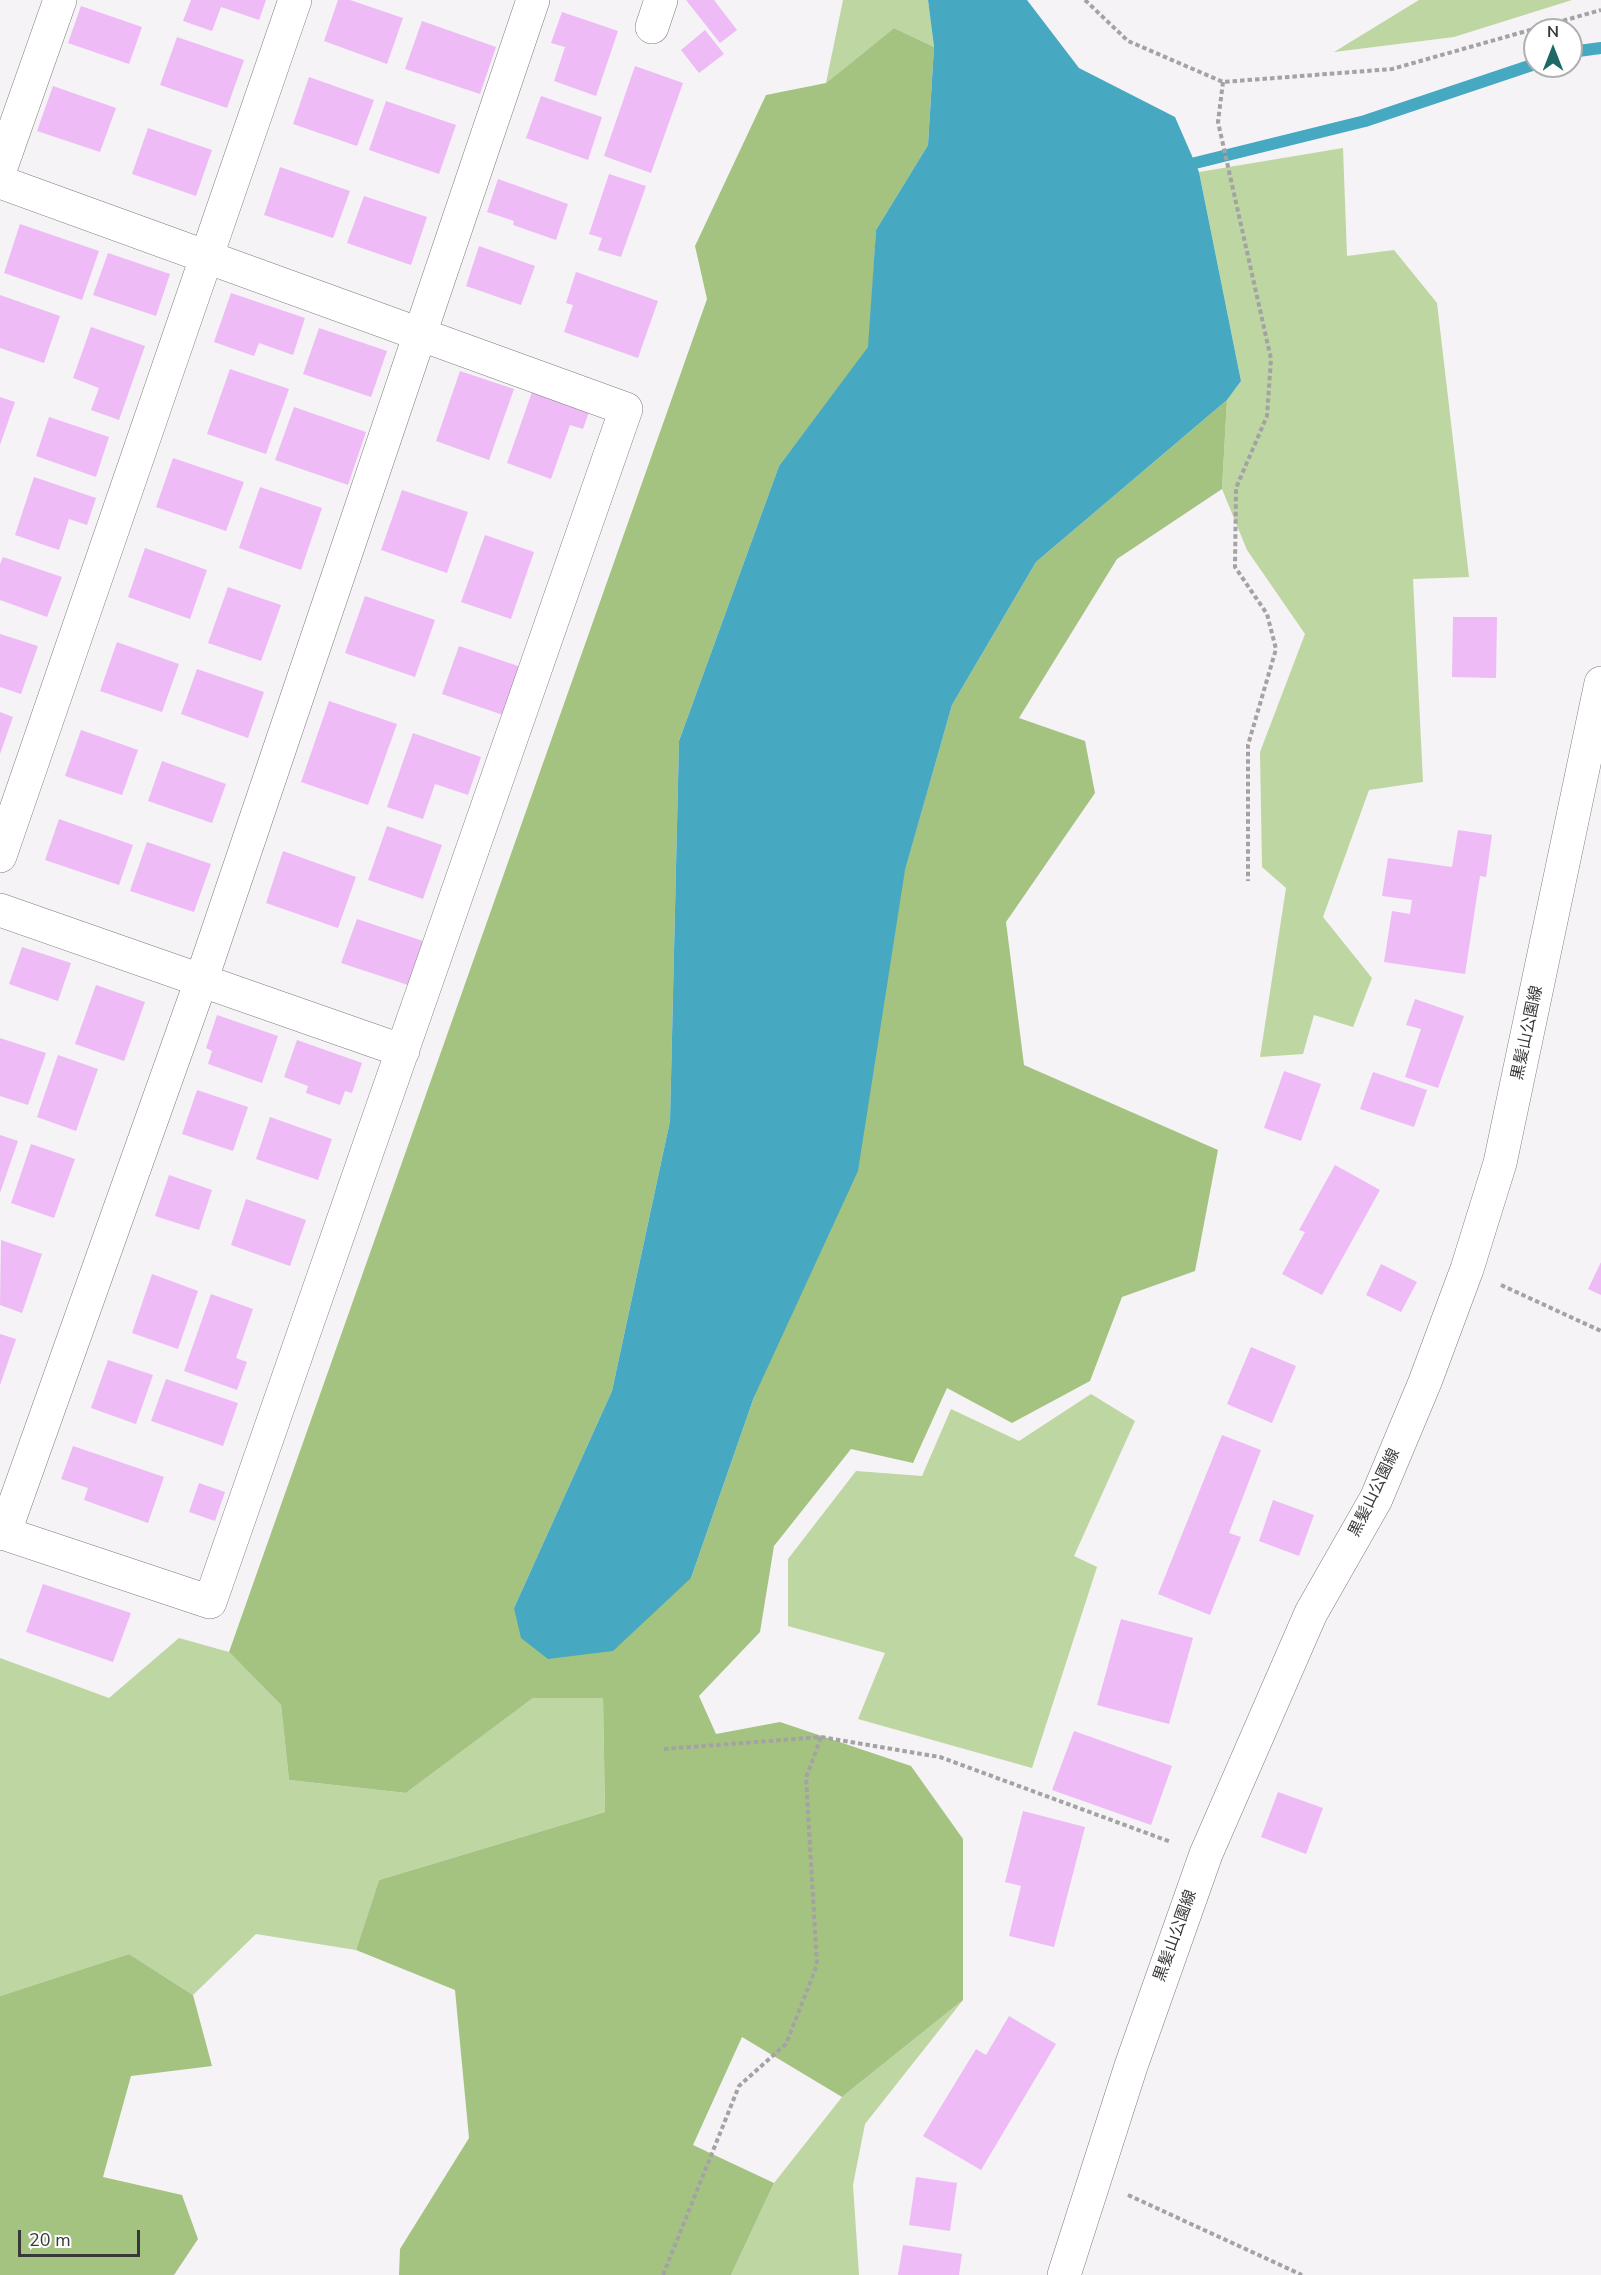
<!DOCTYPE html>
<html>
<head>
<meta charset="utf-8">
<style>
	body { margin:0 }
	#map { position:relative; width:1601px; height:2275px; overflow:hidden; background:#f5f3f6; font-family:"Nunito Sans",sans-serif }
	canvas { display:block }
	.north { position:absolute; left:1523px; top:18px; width:60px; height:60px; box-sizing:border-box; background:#fff; border:2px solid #b0afb0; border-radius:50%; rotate:0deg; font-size:16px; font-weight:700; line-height:24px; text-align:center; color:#393839 }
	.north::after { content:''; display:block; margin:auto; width:21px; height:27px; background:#1e6965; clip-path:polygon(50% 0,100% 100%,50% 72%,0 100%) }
	.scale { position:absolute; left:18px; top:2230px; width:122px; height:27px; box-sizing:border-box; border:3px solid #393839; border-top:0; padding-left:8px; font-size:18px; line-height:21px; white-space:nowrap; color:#393839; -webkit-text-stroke:4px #fff; paint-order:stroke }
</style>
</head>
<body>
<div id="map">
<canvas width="1601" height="2275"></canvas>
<div class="north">N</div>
<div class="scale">20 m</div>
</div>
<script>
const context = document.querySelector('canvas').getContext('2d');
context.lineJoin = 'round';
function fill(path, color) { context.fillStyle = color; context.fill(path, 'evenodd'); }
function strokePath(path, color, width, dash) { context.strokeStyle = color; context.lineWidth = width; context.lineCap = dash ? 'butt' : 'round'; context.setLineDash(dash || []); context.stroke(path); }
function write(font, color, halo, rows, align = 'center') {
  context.font = font + ' "Nunito Sans","Noto Sans JP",sans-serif'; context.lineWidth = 5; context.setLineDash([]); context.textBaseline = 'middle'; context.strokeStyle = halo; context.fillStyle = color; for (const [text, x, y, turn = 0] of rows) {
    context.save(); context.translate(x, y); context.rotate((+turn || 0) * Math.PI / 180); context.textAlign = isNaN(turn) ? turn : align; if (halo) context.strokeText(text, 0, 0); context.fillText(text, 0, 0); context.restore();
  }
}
fill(new Path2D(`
	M843 0H928L934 47 894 28 826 83Z
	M1419 0H1572L1454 37 1334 52Z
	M1343 148 1347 256 1394 250 1437 303 1469 577 1413 579 1423 782 1369 790 1323 917 1372 978 1353 1027 1314 1015 1303 1054 1260 1057 1286 888 1262 867 1260 752 1305 634 1247 550 1222 489 1227 400 1241 381 1199 172Z
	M1091 1394 1135 1421 1074 1556 1097 1567 1032 1768 858 1719 885 1653 788 1626V1559L856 1471 922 1476 951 1409 1019 1441Z
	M179 1638 229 1652 281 1705 289 1780 406 1793 533 1698H603L605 1812 379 1880 356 1950 256 1934 193 1995 129 1954 0 1996V1658L109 1698Z
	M963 2000 865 2124 853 2185 859 2275H731L774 2183 842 2097Z`), '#bdd6a2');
fill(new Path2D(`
	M894 28 934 47 928 145 876 230 869 347 779 466 679 741 670 1121 612 1391 514 1608 691 1578 754 1397 952 705 1036 562 1227 400 1222 489 1117 559 1019 718 1085 741 1095 793 1006 922 1024 1065 1218 1150 1195 1271 1122 1297 1090 1381 1012 1423 947 1388 913 1463 851 1449 774 1546 760 1632 699 1696 716 1734 780 1722 911 1766 963 1839V2000L842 2097 742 2037 693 2145 774 2183 731 2275H399L400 2249 469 2138 455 1990 356 1950 379 1880 605 1812 603 1698H533L406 1793 289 1780 281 1705 229 1652 707 299 695 246 766 95 826 83Z
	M129 1954 193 1995 212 2066 131 2076 103 2177 182 2195 198 2239 174 2275H0V1996Z`), '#a4c380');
fill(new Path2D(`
	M928 0H1027L1079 68 1175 117 1199 172 1241 381 1227 400 1036 562 952 705 905 870 858 1171 754 1397 691 1578 613 1651 548 1659 521 1638 514 1608 612 1391 670 1121 679 741 779 466 868 347 876 230 928 145 934 47Z`), '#47a8c1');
strokePath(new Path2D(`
	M1571 52 1601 48
	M1179 167 1365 121 1535 64`), '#47a8c1', 12);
fill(new Path2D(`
	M191 0H266L259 20 221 7 212 31 183 21Z
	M338 0H350L403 18 387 64 324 41Z
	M686 0H714L737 30 720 43Z
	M81 6 142 27 129 64 68 43Z
	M562 12 618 31 596 96 554 81 565 47 551 43Z
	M422 21 496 47 480 94 405 69Z
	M705 30 724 54 699 73 681 50Z
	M177 37 244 60 227 108 160 85Z
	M635 66 683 83 651 173 604 156Z
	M309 77 374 100 357 146 293 124Z
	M53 86 116 108 100 152 37 131Z
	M541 96 602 117 588 160 526 138Z
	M386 101 456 125 439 174 369 150Z
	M148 128 212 150 196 196 132 174Z
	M280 167 350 191 333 238 264 215Z
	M609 174 646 186 621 257 598 250 602 238 589 234Z
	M498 179 568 204 556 240 513 225 514 221 487 212Z
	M364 196 427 217 411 265 347 243Z
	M20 224 99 251 82 300 4 273Z
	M479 246 535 266 521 305 466 286Z
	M108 253 170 274 156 316 93 295Z
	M576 272 658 301 638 358 564 332 573 305 566 303Z
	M231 293 305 318 293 355 259 343 254 356 214 342Z
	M0 295 60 316 44 363 0 348Z
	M91 327 145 346 119 420 91 410 99 388 73 378Z
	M319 328 387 351 371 397 303 374Z
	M230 369 289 389 266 454 207 434Z
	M460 371 514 389 489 460 436 441Z
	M532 392 589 412 583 429 570 425 551 479 507 463Z
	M0 397 15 402 0 445Z
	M294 407 366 432 348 485 275 460Z
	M49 417 109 437 96 477 36 456Z
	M173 458 244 482 226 531 156 507Z
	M34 477 96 498 87 525 69 519 59 550 15 535Z
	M260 487 322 508 301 570 239 548Z
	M402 490 468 512 447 573 381 550Z
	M485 535 534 552 511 619 461 602Z
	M145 548 207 570 190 619 128 597Z
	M3 557 62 577 47 617 0 600V564Z
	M228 587 281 605 261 661 208 643Z
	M365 596 435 620 415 677 345 653Z
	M1453 617H1497L1496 678 1452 677Z
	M0 634 38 646 21 694 0 687Z
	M117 642 179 664 162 712 100 691Z
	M459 646 521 667 503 715 442 694Z
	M197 669 264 692 248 738 181 714Z
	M329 701 397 724 368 805 301 782Z
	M0 712 13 717 0 754Z
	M81 730 138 750 122 795 65 776Z
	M413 733 481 757 468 795 435 784 423 819 387 807Z
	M162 761 226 784 212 823 148 801Z
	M59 819 133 845 119 885 45 860Z
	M387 826 442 845 423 899 368 880Z
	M1458 830 1492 835 1486 877 1480 876 1465 974 1384 962 1392 911 1410 914 1412 900 1382 896 1388 858 1452 867Z
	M147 842 211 864 194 912 130 891Z
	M283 851 356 877 338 928 266 903Z
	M357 919 423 941 408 985 341 963Z
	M22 947 71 963 58 1001 9 984Z
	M96 985 145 1002 124 1061 75 1044Z
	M1415 999 1464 1016 1438 1088 1405 1077 1421 1029 1406 1025Z
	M217 1015 278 1036 262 1083 208 1064 212 1051 206 1048Z
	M0 1038 46 1053 28 1105 0 1096Z
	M297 1040 362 1063 352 1093 345 1091 340 1105 306 1093 308 1086 284 1077Z
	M58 1055 98 1069 76 1131 37 1117Z
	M1284 1071 1321 1084 1301 1141 1264 1128Z
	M1373 1072 1427 1090 1414 1127 1360 1109Z
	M197 1090 248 1107 233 1151 182 1134Z
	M270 1117 332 1139 318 1180 256 1159Z
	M0 1135 18 1141 0 1193Z
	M31 1144 75 1159 54 1218 11 1203Z
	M1335 1165 1380 1190 1322 1295 1282 1274 1305 1232 1299 1230Z
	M169 1175 212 1190 199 1230 155 1216Z
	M246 1199 306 1220 290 1266 231 1245Z
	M1 1240 42 1254 22 1313 0 1305Z
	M1601 1262V1295L1588 1289Z
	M1381 1264 1417 1282 1401 1312 1366 1295Z
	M152 1274 198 1291 178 1349 132 1333Z
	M211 1294 253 1309 236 1358 247 1362 237 1390 184 1371Z
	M0 1334 16 1339 0 1385Z
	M1251 1347 1296 1366 1272 1423 1227 1404Z
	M108 1360 153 1375 136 1424 91 1408Z
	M166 1379 238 1403 223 1446 151 1421Z
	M1222 1435 1261 1450 1229 1533 1241 1537 1210 1615 1158 1594Z
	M73 1446 164 1477 148 1523 84 1500 88 1488 61 1479Z
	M199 1483 225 1492 215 1521 189 1512Z
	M1273 1500 1314 1515 1299 1556 1259 1541Z
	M43 1584 131 1613 113 1662 26 1632Z
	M1121 1619 1193 1638 1169 1724 1097 1705Z
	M1074 1731 1172 1766 1151 1825 1052 1790Z
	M1278 1792 1323 1808 1306 1854 1261 1837Z
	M1023 1811 1085 1827 1054 1947 1009 1936 1021 1886 1005 1882Z
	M1009 2016 1056 2044 981 2170 923 2136 976 2049 986 2055Z
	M916 2177 957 2183 950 2231 909 2225Z
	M903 2245 962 2254 959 2275H898Z`), '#eebbf6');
const minor = new Path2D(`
	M652 27 661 0
	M0 170 60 0
	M0 182 626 409 210 1602 0 1532
	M0 856 295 0
	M0 910 403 1051
	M4 1534 201 981 533 0`);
const major = new Path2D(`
	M1064 2275 1131 2066 1206 1854 1311 1613 1376 1499 1425 1382 1467 1269 1500 1163 1601 683`);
strokePath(minor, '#7e7c7e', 34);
strokePath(major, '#7e7c7e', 34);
strokePath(new Path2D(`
	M1085 0 1128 41 1223 82 1392 69 1601 10
	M1223 82 1218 122 1271 359 1267 416 1236 488 1235 567 1267 614 1276 649 1248 745V881
	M1501 1285 1601 1331
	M664 1749 821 1737 940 1757 1171 1842
	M1128 2195 1302 2275
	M663 2275 739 2086 786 2044 817 1965 806 1778 821 1737`), '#a4a2a4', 4, [4.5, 3]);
strokePath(minor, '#fff', 33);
strokePath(major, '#fff', 33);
write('16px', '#393839', '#fff', [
	["黒髪山公園線",1528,1033,-78],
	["黒髪山公園線",1375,1493,-64],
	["黒髪山公園線",1176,1936,-70]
]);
</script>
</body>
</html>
